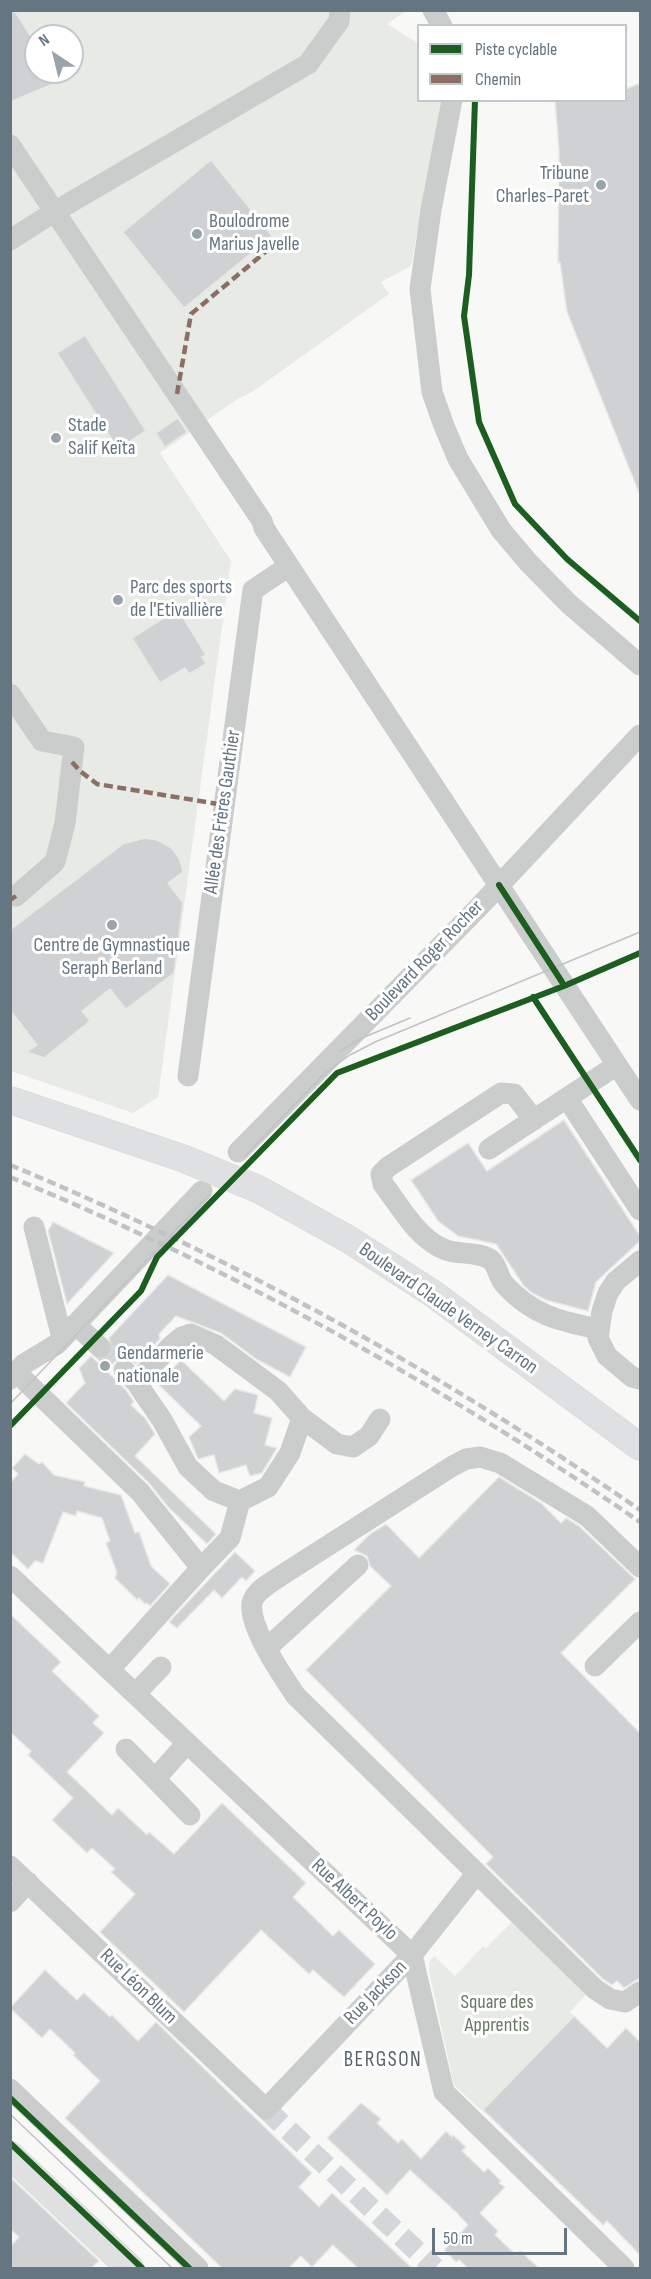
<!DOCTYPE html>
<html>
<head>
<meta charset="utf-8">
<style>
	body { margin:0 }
	#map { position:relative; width:651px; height:2279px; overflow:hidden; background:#f8f8f7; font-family:"Sofia Sans Condensed",sans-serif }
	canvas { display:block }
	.frame { position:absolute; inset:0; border:12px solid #657581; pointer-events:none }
	.legend { position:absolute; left:417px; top:24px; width:210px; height:78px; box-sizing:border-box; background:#fff; border:2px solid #c1c8cd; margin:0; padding:8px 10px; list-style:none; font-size:18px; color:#657581 }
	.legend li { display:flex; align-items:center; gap:12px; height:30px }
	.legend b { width:30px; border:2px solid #c1c8cd }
	.north { position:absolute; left:24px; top:24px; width:60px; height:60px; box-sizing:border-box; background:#fff; border:2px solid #c1c8cd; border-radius:50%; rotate:325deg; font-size:16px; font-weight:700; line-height:24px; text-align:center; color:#657581 }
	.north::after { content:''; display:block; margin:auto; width:21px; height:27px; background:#98a3aa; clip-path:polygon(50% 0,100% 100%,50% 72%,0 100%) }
	.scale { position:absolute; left:432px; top:2228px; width:135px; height:27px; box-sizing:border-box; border:3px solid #657581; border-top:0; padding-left:8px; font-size:18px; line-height:21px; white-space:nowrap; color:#657581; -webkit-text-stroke:4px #fff; paint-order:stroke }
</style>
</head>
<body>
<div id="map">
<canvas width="651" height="2279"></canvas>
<div class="frame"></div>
<ul class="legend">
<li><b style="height:8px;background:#1b5e20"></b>Piste cyclable</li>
<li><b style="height:8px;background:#8d6e63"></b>Chemin</li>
</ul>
<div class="north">N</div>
<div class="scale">50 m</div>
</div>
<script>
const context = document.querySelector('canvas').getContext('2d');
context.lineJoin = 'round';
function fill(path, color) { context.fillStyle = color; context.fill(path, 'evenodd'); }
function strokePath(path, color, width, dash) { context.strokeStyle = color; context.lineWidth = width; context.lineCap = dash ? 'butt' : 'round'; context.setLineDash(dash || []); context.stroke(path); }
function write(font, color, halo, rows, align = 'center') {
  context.font = font + ' "Sofia Sans Condensed",sans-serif'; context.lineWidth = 6; context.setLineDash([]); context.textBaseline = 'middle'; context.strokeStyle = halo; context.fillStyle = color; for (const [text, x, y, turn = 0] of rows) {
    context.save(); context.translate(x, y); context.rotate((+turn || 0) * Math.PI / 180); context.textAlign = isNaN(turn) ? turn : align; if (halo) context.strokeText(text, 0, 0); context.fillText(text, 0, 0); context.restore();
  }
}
fill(new Path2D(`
	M11 11H406L387 24 418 43V100L441 101 411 266 381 282 389 294 252 392 239 398 160 453 231 561 158 1097 133 1113 11 1071ZM36 36H72V72H36Z
	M516 1918 589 1991 570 2012 574 2016 482 2111 454 2085 429 1971 430 1961 434 1956 455 1976 483 1946 486 1948Z`), '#e7eae5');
const building = new Path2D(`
	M10 10H14L36 44V72H82L10 102Z
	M640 83V493H639L567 312 560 262 558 263 559 151 555 100H626V89Z
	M211 160 272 236 184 308 123 232Z
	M85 335 146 431 118 449 57 353Z
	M178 418 187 432 165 447 156 433Z
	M178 609 206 655 202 657 206 664 189 674 185 668 160 683 132 638Z
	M145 838 157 840 172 848 180 860 183 872 168 883 183 903 174 973 126 1009 110 989 82 1011 90 1021 44 1058 27 1052 37 1045 10 1010V930L123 844Z
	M564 1120 640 1236V1241L596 1282 588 1311 546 1300 532 1293 524 1286 496 1244 458 1236 438 1221 411 1180 468 1143 487 1171Z
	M53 1222 114 1253 67 1304 48 1231Z
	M168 1275 306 1347 290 1377 256 1359 221 1333 176 1316 159 1334 160 1339 136 1364 127 1358H120L115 1361 104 1359 110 1355 112 1349 109 1338Z
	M91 1356 126 1390 134 1402 131 1405 145 1418 155 1434 135 1456 216 1534 207 1544 168 1507 149 1483 66 1403 85 1383 79 1368Z
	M181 1360 224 1401 235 1389 258 1395 254 1413 272 1418 265 1445 277 1448 262 1473 250 1476 246 1465 219 1473 214 1455 198 1459 189 1437 201 1426 158 1384 168 1373 163 1372 168 1367 170 1371Z
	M25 1454 39 1464 42 1462 54 1475 85 1482 84 1486 121 1495 135 1533 139 1532 151 1566 170 1584 150 1606 147 1603 145 1604 139 1598 137 1600 115 1578 117 1573 106 1543 110 1541 102 1518 77 1511 76 1516 63 1512 43 1563 35 1561 28 1569 10 1552V1483L18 1474 12 1468Z
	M499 1477 541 1503 561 1523 566 1518 579 1526 635 1579 561 1653 640 1733V1978L624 1988 617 1981 612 1985 603 1979 486 1864 493 1857 306 1670 391 1586 370 1566 367 1556 354 1550 370 1534 386 1524 419 1558Z
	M235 1552 255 1571 246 1581 242 1577 222 1598 214 1590 177 1628 169 1622Z
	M10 1614 61 1662 52 1671 99 1716 93 1723 104 1733 67 1772 112 1815 118 1808 147 1835 149 1832 174 1854 222 1803 306 1883 293 1897 333 1936 339 1930 375 1964 344 1997 313 1970 309 1974 261 1930 184 2012 100 1932 135 1894 111 1872 115 1869 92 1848 87 1853 52 1820 73 1798 28 1755 31 1751 10 1732Z
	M45 1970 77 2000 84 1993 110 2017 112 2015 138 2041 156 2022 312 2173 299 2187 319 2207 332 2193 412 2268H358L333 2245 312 2267 301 2256 289 2268H222L65 2118 100 2081 73 2055 75 2053 50 2029 42 2038 10 2008Z
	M574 2016 607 2048 626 2028 640 2042V2255L607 2221 603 2225 483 2110Z
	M361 2103 381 2119 377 2123 398 2143 402 2139 421 2159 446 2131 452 2137 453 2135 466 2147 462 2151 484 2172 488 2168 501 2181 499 2183 505 2187 480 2213 498 2231 495 2235 516 2255 520 2251 539 2268H468L459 2260 456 2262 444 2250 468 2225 456 2212 410 2170 387 2195 327 2138Z
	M10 2177 99 2261 91 2268H10V2247L19 2237 10 2229Z`);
fill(building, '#cfd1d2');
strokePath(building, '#e8e8e7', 1.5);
strokePath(new Path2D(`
	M100 1347 124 1370
	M266 2109 435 2268`), '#d3d7da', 21, [21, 10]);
const major = new Path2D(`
	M10 1100 182 1158
	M258 1189 348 1239 432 1293 640 1447
	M10 2155 130 2268`);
strokePath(major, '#d4d5d5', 28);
strokePath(new Path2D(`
	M433 10 442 26
	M452 100 431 210 420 289 432 392 444 426 458 459 501 530 528 562 568 603 640 665
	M10 145 262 521 264 528 640 1100
	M10 240 54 212 308 64 339 21 340 10
	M10 694 42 741 74 747 65 823 55 862 16 896
	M188 1076 253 590 289 566
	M567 1098 640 1210
	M534 1120 514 1094 501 1093 388 1167 381 1174 383 1184C400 1206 418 1240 446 1250 460 1255 478 1251 491 1260 498 1266 498 1277 504 1284 532 1315 559 1321 598 1329
	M489 1149 617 1065
	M238 1152 477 909 640 735
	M34 1227 62 1338
	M640 1261 616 1281 608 1293 602 1311 598 1338 607 1356 632 1377 640 1379
	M75 1324 100 1347
	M124 1370 136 1382 162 1420 188 1467 214 1491 240 1501
	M17 1373 140 1492 201 1568 110 1669
	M10 1379 24 1364 57 1344 202 1191
	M136 1382 171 1346 182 1337 191 1334 216 1345 278 1391 302 1418 337 1444 353 1447 369 1436 380 1419
	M640 1567 587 1516 500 1463 480 1457 466 1459 451 1467 282 1575C272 1582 255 1590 252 1603 248 1626 283 1677 296 1696L595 1989 610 1999 625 2002 640 1992
	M201 1568 230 1538 240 1501 268 1487 290 1453 302 1418
	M10 1576 412 1955 444 2092 624 2268
	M267 1648 358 1565
	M595 1666 640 1622
	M135 1694 161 1667
	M126 1749 190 1815
	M155 1779 187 1743
	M10 1866 266 2109 412 1955 477 1873
	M10 1902 28 1882
	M10 2089 198 2268`), '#cbcdcd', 21);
strokePath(major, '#dfe0e1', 27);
strokePath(new Path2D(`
	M340 1051 362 1038 410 1018
	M245 1156 326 1072 350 1055 375 1042 640 932
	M10 1404 209 1195
	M10 2114 172 2268`), '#c1c2c4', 1.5);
strokePath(new Path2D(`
	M10 1165C232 1257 444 1374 640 1510
	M10 1177C232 1268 443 1386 640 1522`), '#c1c2c4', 4.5, [9, 4.5]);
const majorBridge = new Path2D(`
	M182 1158 258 1189`);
strokePath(majorBridge, '#d4d5d5', 28, []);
strokePath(majorBridge, '#dfe0e1', 27);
strokePath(new Path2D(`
	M177 394 191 314 281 239
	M72 762 80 771 97 784 224 805
	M10 900 16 896`), '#8d6e63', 4.5, [9, 4.5]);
strokePath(new Path2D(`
	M475 100 469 275 464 316 479 422 515 504 567 559 640 621
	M499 885 562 982
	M533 997 640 1160
	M10 1426 141 1291 157 1257 337 1073 564 986 640 953
	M10 2098 189 2268
	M10 2143 142 2268`), '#1b5e20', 6);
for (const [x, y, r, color] of [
	[601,185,6,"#98a3aa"],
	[197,234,6,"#98a3aa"],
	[56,438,6,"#98a3aa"],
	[118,600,6,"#98a3aa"],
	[112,925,6,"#98a3aa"],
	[105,1366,6,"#98a3aa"]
]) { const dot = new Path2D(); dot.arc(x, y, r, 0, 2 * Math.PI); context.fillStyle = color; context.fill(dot); strokePath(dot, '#fff', 2); }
write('20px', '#657581', '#fff', [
	["Tribune",589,174,"right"],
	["Charles-Paret",589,197,"right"],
	["Boulodrome",209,222],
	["Marius Javelle",209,245],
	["Stade",68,426],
	["Salif Keïta",68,449],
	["Parc des sports",130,588],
	["de l'Etivallière",130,611],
	["Centre de Gymnastique",112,946,"center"],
	["Seraph Berland",112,969,"center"],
	["Gendarmerie",117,1354],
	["nationale",117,1377]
], 'left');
write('20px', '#657581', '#fff', [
	["Allée des Frères Gauthier",223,812,-82],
	["Boulevard Roger Rocher",425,961,-46],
	["Boulevard Claude Verney Carron",448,1309,35],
	["Rue Albert Poylo",354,1900,43],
	["Rue Léon Blum",138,1987,44],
	["Rue Jackson",376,1993,-46]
]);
write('20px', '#677963', '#fff', [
	["Square des",497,2003],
	["Apprentis",497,2026]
]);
context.letterSpacing = '1.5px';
write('21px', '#56636c', '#fff', [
	["BERGSON",383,2061]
]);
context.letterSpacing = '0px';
</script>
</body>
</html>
